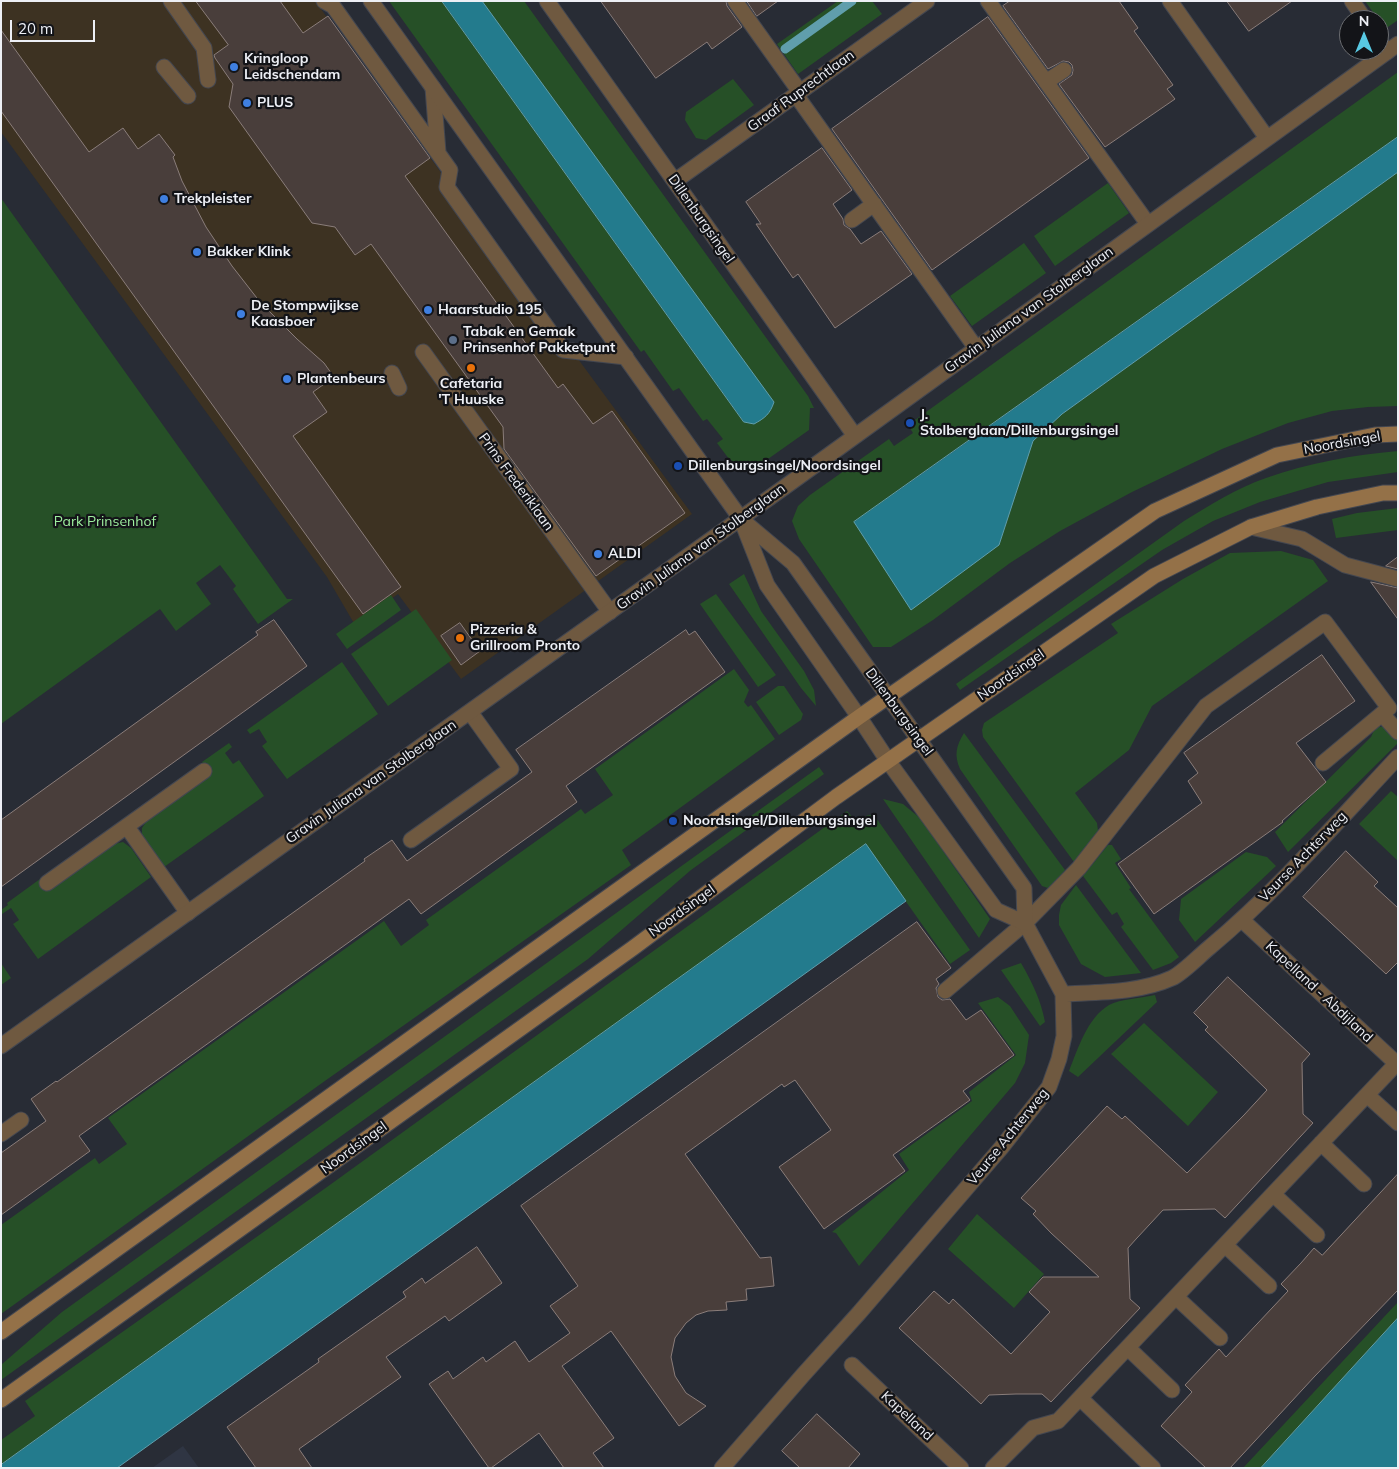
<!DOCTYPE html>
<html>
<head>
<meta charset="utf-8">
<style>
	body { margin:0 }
	#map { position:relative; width:1399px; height:1469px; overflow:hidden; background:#282c35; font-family:Mulish,sans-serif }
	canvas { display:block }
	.frame { position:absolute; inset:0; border:2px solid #edeff5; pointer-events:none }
	.north { position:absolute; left:1339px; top:10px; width:50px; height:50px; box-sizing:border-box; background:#131418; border:1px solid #6a6c70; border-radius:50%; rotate:0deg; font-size:14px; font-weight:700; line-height:20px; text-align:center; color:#edeff5 }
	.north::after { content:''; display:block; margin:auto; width:18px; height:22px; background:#58c9e3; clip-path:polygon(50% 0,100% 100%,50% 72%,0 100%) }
	.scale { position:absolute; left:10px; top:20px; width:85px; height:22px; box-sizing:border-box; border:2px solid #edeff5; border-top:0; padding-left:6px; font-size:15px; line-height:18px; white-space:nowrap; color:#edeff5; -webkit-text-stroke:4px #131418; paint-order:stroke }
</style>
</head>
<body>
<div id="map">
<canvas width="1399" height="1469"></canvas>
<div class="frame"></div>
<div class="north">N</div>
<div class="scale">20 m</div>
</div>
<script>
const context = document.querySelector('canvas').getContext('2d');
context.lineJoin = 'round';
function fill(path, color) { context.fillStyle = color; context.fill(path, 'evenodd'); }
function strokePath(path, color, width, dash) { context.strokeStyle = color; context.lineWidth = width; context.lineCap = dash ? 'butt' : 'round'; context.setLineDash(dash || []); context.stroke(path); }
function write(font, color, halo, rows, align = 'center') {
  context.font = font + ' Mulish,sans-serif'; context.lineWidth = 4.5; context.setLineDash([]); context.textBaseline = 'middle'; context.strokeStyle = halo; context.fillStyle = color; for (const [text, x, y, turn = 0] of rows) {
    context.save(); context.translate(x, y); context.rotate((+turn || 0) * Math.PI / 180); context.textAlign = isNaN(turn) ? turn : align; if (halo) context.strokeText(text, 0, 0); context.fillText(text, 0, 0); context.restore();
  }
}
fill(new Path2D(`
	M1 1H315L692 514 461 679 398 594 355 625 327 577 1 132Z`), '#3d3222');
fill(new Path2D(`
	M183 1446 199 1468H152Z`), '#2f3543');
fill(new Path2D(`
	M389 1H442L744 422 773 402 482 1H524L808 396 814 408H810L809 430 751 471 729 459 717 443 723 439 707 419 703 421 679 388 673 391 644 350 641 352Z
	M838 1H872L882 14 798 74 777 44Z
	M1365 1H1398V20L1385 29Z
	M1398 72V137L896 492 999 545 1033 441 1062 414 1398 172V406L1368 407 1332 411 1288 423 1222 449 1132 492 1060 531 1010 563 933 620 891 647H873L799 539 792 521 798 506 810 495 889 439 894 446 913 433 908 425Z
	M733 79 754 105 706 140 696 138 685 120 686 112Z
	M1108 183 1129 213 1055 266 1034 236Z
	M1 198 287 599H293L258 624 233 589 236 586 220 565 196 583 211 604 176 631 160 609 1 724Z
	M1024 243 1046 273 972 326 950 296Z
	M1398 451V472L1328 482 1260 502 1213 521 1162 550 960 690 956 684 1184 521C1210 505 1237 488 1266 478 1308 463 1353 455 1398 451Z
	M1398 508V530L1336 538 1332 519 1357 513Z
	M1281 551 1313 560 1328 581 1152 706 1129 750 1075 793 1097 823 1098 831 1074 862 983 737 982 730 984 723 1118 633 1111 624 1183 579 1230 553Z
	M744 574 761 611 804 671 814 690 816 706 801 688 729 584Z
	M716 594 776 675 758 687 700 604Z
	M391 595 401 610 347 649 336 634Z
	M416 609 452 660 388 706 351 654Z
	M342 662 378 714 287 779 262 746 267 742 259 729 250 734 247 730Z
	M734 669 749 690 744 702 748 707 751 705 775 739 622 850 631 865 322 1083 1 1314V1225L95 1158 99 1164 127 1144 108 1118 384 921 401 946 429 925 426 920 581 809 585 814 613 795 595 769Z
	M778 686H784L803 714 801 720 779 735 756 702Z
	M1385 726C1390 730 1397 736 1398 743L1288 852 1275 832 1371 737 1375 728Z
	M964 733 1065 870 1053 886 1048 888 1042 886 960 769C954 755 956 746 964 733Z
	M229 743 232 747 225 753 233 764 239 760 264 796 164 867 142 837V828L146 822 211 775 202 762Z
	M819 767 824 774 691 870 588 959 1 1380V1365L62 1312Z
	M1391 791 1398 797V861L1359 824Z
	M883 799 903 804 921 819 990 919 979 938Z
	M847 811 857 822 868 815H874L970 950 950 964 866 845 1 1465V1440L35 1416 25 1401 327 1187Z
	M123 842 131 848 151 877 38 959 13 924 19 920 11 908 2 914 1 910 8 905 7 903 40 879 49 891 114 844Z
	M1108 845H1112L1121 859 1115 863 1131 888 1129 889 1179 957 1171 963 1153 970 1121 927 1124 924 1117 912 1112 915 1083 876Z
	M1246 852 1267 857 1276 866 1195 942 1179 920 1181 899Z
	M1076 885 1141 973 1105 977 1081 964 1059 925V915L1061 905Z
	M1 963 11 978 1 985Z
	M1021 963C1032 982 1041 1000 1045 1022L1040 1026 1001 970Z
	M1155 995 1157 1002 1078 1077 1069 1071C1078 1049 1087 1018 1109 1005 1120 999 1142 998 1155 995Z
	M998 997 1010 1006 1029 1035 1025 1063 1015 1083 859 1266 836 1233 832 1232 909 1170 899 1154 972 1101 969 1092 1016 1055 978 1003Z
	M1144 1023 1218 1092 1188 1126 1111 1054Z
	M977 1214 1044 1274 1014 1308 948 1249Z
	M1398 1302V1319L1262 1468H1243Z`), '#265027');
const water = new Path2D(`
	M442 1H482L774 402C770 414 765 418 754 424L744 422Z
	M1398 137V172L1062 414 1033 441 999 545 911 610 854 522Z
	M866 844 906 901 117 1468H1V1465Z
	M1398 1318V1468H1261Z`);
fill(water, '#237b8d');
strokePath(water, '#609eac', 1);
strokePath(new Path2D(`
	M785 49 852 1`), '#609eac', 9);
const building = new Path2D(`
	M196 1H280L303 33 328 16 430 158 405 176 558 388 563 384 593 424 612 411 685 513 596 576 504 449 503 427 371 244 355 255 335 227 312 223 229 107 233 84 215 58 214 55 228 45Z
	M601 1H726L727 6 742 27 712 49 707 42 656 78Z
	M747 1H778L757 16Z
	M1010 1H1119L1138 28 1134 31 1173 85 1167 89 1175 99 1105 147 1059 84 1072 75 1073 70 1072 65 1069 62 1063 61 1048 69 1003 6Z
	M1227 1H1292L1249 31Z
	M988 17 1089 158 932 270 832 129Z
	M1 30 89 152 123 128 138 149 159 134 175 155 173 157 182 181 206 227 232 266 260 302 297 339 324 363 334 377 313 392 327 412 293 436 401 587 363 614 1 111Z
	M822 148 852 190 833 204 843 219 844 225 850 229 861 244 881 231 912 274 835 328 798 274 793 278 786 268 756 224H761L746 202Z
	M1398 557V569L1386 566Z
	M1371 582 1398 588V619Z
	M274 620 307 666 1 887V820L258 635 256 632Z
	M460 623 480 651 461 665 441 636Z
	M686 630 689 635 695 631 725 672 566 786 577 802 421 914 409 899 100 1121 79 1136 90 1151 1 1215V1153L46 1121 31 1099 56 1081 57 1082 365 861 364 859 392 840 407 861 532 772 516 750Z
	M1322 655 1355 701 1296 743 1326 782 1282 821 1283 822 1154 914 1118 864 1202 803 1188 781 1198 773 1184 753Z
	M1346 851 1378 882 1374 886 1398 908V962L1386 974 1303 897Z
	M917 922 951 968 936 979 939 984 936 988 938 997 942 1000 950 999 966 1020 981 1010 1014 1055 963 1091 970 1100 893 1155 905 1171 824 1229 779 1167 831 1130 795 1080 784 1087 782 1084 685 1154 760 1258 771 1257 774 1286 746 1289 747 1300 726 1302 727 1310 708 1311 696 1315 686 1323 675 1338 671 1357 675 1376 686 1393 706 1406 679 1426 611 1331 562 1366 614 1438 593 1453 604 1468H564L539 1433 491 1468H489L429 1384 448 1371 453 1379 483 1357 486 1362 515 1341 529 1362 570 1333 550 1306 578 1286 521 1206Z
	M1228 977 1310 1054 1302 1063 1303 1114 1313 1123 1225 1218 1215 1209 1163 1210 1137 1238 1128 1248 1130 1299 1140 1308 1051 1402 1042 1394H1016L989 1395 981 1404 899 1328 934 1291 949 1304 953 1299 1011 1354 1050 1312 1029 1292 1043 1277H1099L1051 1233 1033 1214 1036 1211 1021 1198 1107 1106 1122 1119 1125 1116 1187 1173 1244 1115 1267 1090 1205 1030 1208 1027 1194 1013Z
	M1398 1174V1290L1315 1376 1230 1468H1206L1161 1426 1192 1392 1185 1385 1219 1349 1226 1357 1288 1291 1281 1284 1301 1263 1314 1248 1322 1255Z
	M477 1247 502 1283 449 1321 445 1316 386 1357 401 1377 299 1449 312 1468H256L227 1427 319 1362 318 1359 406 1297 403 1292 422 1278 425 1283Z
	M817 1414 860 1454 848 1468H800L782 1451Z`);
fill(building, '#493e3b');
strokePath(building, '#8a7d7a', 1);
const service = new Path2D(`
	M324 1 333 6 450 170 447 187 563 350 626 357
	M735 1 800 92
	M988 1 1148 224
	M1352 1 1365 20
	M1379 40 1387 52
	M1046 82 1064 70
	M433 88 438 152
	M796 95 976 348
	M852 220 874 204
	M1251 527 1302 539 1345 565 1398 579
	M1382 714 1398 732
	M127 827 188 913
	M411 840 511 769 470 712
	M47 883 204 771
	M945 991 1025 923 1079 868 1206 706 1325 622 1389 708 1323 763
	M1 1134 21 1120`);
const pedestrian = new Path2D(`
	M171 1 204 48 208 80
	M164 67 188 96
	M423 352 610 612
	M392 373 399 388`);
const minor = new Path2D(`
	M547 1 855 436
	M1170 1 1267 138
	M675 181 927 1
	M888 761 996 910 1025 923
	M1242 920 1396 1063
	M1063 994C1099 992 1139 993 1172 978 1183 973 1200 955 1210 947 1278 890 1337 822 1398 757
	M1 1046 793 481 1398 44
	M1367 1095 1398 1123
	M1321 1143 1364 1184
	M1273 1194 1317 1235
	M1225 1245 1269 1286
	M1176 1297 1220 1338
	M1128 1348 1172 1390
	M852 1365 961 1468
	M1080 1398 1153 1468
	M722 1468 803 1375 859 1313 1001 1148 1049 1087 1059 1059 1064 1036 1063 994 1025 923 1024 888 919 740
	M993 1468 1033 1428 1058 1421 1398 1062`);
const tertiary = new Path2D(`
	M371 1 741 519 767 585 859 717 888 761
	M742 520 793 563 919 740`);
const secondary = new Path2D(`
	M1 1332 859 717 1155 511 1277 455 1375 435 1398 434
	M1 1400 633 948 836 797 1154 576 1251 527 1317 507 1383 493H1398`);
strokePath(service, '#444750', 17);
strokePath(pedestrian, '#444750', 17);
strokePath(minor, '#444750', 17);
strokePath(tertiary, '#444750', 17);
strokePath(secondary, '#444750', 17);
strokePath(service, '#6f5940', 15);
strokePath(pedestrian, '#6f5940', 15);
strokePath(minor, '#6f5940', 15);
strokePath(tertiary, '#6f5940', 15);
strokePath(secondary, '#947148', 15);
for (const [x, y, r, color] of [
	[234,67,5,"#3f7fe0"],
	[247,103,5,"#3f7fe0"],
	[164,199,5,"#3f7fe0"],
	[197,252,5,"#3f7fe0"],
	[428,310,5,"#3f7fe0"],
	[241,314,5,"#3f7fe0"],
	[453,340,5,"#5c6f8a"],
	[471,368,5,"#e8710a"],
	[287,379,5,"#3f7fe0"],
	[910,423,5,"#1a4fb4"],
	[678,466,5,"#1a4fb4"],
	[598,554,5,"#3f7fe0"],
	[460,638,5,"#e8710a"],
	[673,821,5,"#1a4fb4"]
]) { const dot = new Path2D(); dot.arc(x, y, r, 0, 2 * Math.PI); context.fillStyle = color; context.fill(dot); strokePath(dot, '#131418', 2); }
write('bold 14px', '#edeff5', '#131418', [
	["Kringloop",244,59],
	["Leidschendam",244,75],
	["PLUS",257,103],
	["Trekpleister",174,199],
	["Bakker Klink",207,252],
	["De Stompwijkse",251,306],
	["Kaasboer",251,322],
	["Haarstudio 195",438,310],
	["Tabak en Gemak",463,332],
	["Prinsenhof Pakketpunt",463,348],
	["Plantenbeurs",297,379],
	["Cafetaria",471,384,"center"],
	["'T Huuske",471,400,"center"],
	["J.",920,415],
	["Stolberglaan/Dillenburgsingel",920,431],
	["Dillenburgsingel/Noordsingel",688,466],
	["ALDI",608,554],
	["Pizzeria &",470,630],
	["Grillroom Pronto",470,646],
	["Noordsingel/Dillenburgsingel",683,821]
], 'left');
write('14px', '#edeff5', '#131418', [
	["Graaf Ruprechtlaan",801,91,-36],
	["Dillenburgsingel",701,219,55],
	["Gravin Juliana van Stolberglaan",1029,310,-36],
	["Noordsingel",1342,443,-10],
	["Prins Frederiklaan",516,482,54],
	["Gravin Juliana van Stolberglaan",701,547,-36],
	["Noordsingel",1011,675,-35],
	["Dillenburgsingel",899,712,54],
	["Gravin Juliana van Stolberglaan",371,782,-35],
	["Veurse Achterweg",1303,857,-46],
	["Noordsingel",682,911,-36],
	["Kapelland - Abdijland",1319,992,43],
	["Veurse Achterweg",1008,1137,-51],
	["Noordsingel",354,1148,-36],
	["Kapelland",907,1416,43]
]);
write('14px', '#9ef09f', '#131418', [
	["Park Prinsenhof",105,522]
]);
</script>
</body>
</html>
